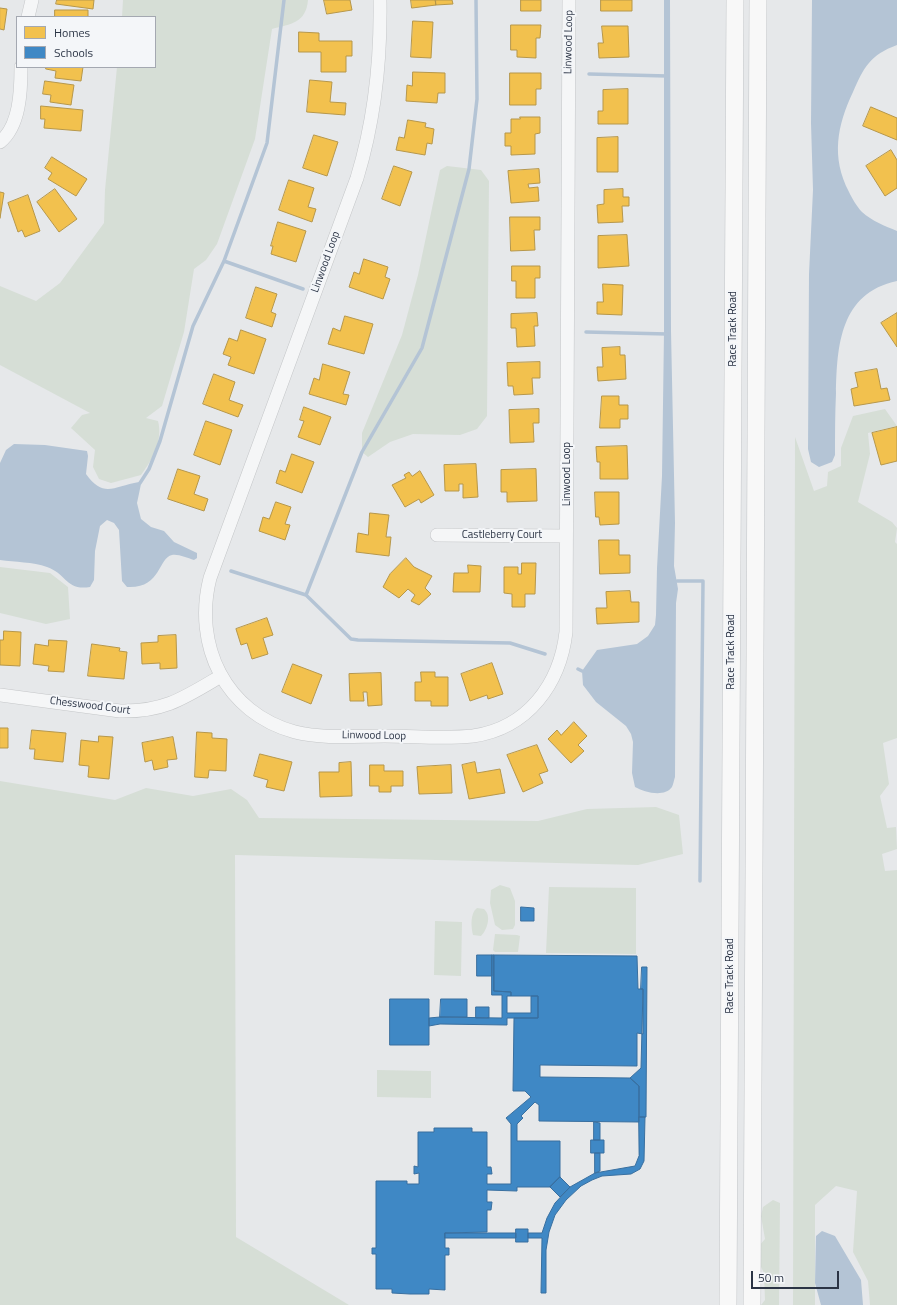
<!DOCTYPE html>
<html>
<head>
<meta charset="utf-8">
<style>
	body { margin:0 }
	#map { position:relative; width:897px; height:1305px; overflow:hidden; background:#e6e8ea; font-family:"Titillium Web",sans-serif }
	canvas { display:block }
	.legend { position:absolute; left:16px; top:16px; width:140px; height:52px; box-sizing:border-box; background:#f4f6f9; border:1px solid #a4a8b1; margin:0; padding:5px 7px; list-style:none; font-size:12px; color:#2b3445 }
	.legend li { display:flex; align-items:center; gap:8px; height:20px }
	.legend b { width:20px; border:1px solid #a4a8b1 }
	.scale { position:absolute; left:751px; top:1271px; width:88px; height:18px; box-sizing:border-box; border:2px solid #2b3445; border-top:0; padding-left:5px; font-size:12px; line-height:14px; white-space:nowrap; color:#2b3445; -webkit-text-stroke:3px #f4f6f9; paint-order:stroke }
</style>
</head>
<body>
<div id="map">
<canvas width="897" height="1305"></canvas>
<ul class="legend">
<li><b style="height:11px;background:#f2c14e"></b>Homes</li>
<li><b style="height:11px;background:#3f88c5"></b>Schools</li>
</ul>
<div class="scale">50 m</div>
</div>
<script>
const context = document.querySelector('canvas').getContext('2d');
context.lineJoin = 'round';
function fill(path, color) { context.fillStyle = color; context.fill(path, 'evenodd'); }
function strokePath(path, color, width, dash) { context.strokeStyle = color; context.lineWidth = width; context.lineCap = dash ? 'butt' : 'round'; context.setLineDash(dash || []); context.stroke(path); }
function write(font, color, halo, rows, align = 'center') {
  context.font = font + ' "Titillium Web",sans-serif'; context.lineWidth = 4; context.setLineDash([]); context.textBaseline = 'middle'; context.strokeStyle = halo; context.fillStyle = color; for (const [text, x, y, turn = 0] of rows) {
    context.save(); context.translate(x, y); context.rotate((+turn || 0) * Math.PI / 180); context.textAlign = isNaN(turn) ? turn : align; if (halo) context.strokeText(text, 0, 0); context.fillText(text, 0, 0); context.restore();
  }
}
fill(new Path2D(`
	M123 0H308C306 23 291 24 272 29L255 139 217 244 206 260 194 269 184 332 162 406 146 418 158 421C163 440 153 459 141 475L111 483 99 479 93 467 95 450 71 428 82 415 90 413 0 365V286L36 301 60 283 104 223 105 190 117 67H155V17H122Z
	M447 166 481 170 489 181 487 416 477 429 460 435 413 434 390 442 368 457 362 452V433L402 335 418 275 440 170Z
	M885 409 897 426 868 433 870 454 858 502 892 522 897 528 895 542 897 544V738L883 743 889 784 880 796 887 828 896 827 897 849 882 854 885 871 897 870V1305H870L868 1281 853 1252 857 1191 836 1186 815 1205V1305H793L795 437 814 491 827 486 828 472 841 466V448L853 416Z
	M0 567 50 573 68 587 70 619 46 624 0 613Z
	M0 781 115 800 146 788 193 796 231 789 247 800 259 818 538 821 587 809 656 807 679 815 683 854 638 865 235 855 236 1237 349 1305H0Z
	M500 885 510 888 515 901V925L513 929 502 930 495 925 490 903 491 890Z
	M549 887 636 888V954L546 953Z
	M477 908 484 909C492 916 487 930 481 936L473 935C471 927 470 913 477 908Z
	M435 921 462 922 461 976 434 975Z
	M495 934 517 935 520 936 518 952H495L493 950Z
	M377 1070 431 1071V1098L377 1097Z
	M773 1200 780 1203 779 1305H761L765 1300 764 1273 759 1263V1246L765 1239 761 1216 763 1207Z`), '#d6ded6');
fill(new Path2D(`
	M664 0H670L671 331 675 523 674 566 678 589 676 603 675 777C674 780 673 785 672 787 664 798 644 792 635 787L632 773 633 742 631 734 626 726 596 702 583 685 582 671 597 650 637 644 648 636 655 625 656 615 657 568 662 476 664 332Z
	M812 0H897V45C870 55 864 67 853 92 837 126 831 157 849 192 852 198 857 207 862 212 872 221 885 226 897 231V281C840 293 837 346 836 393 835 414 835 434 835 455L832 462 819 467 811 462 808 449 809 274 813 190 811 123Z
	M14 444 45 445 87 451 88 456 86 474C104 499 114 486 139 482L141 484 137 503 141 519 151 527 164 531 174 542 197 553V558L194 560C187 558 179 554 172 555 158 558 161 589 127 587L122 581 119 530 114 523 107 520 100 526 95 551 94 580 90 587C66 591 67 574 47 567 33 562 15 562 0 560V463L6 450Z
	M822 1231 835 1236 861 1280 863 1305H821L815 1283 816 1236Z`), '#b4c4d5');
const homes = new Path2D(`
	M57 0H94L93 9 56 4Z
	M324 0H350L352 10 327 14Z
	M411 0H435L436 5 412 8Z
	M436 0H452L453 4 436 5Z
	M521 0H541V11H521Z
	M601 0H632V11H601Z
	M0 8 7 9 4 30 0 29Z
	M55 10H88V17H55Z
	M413 21 433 22 431 58 411 57Z
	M511 25H541L540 38H536V58L517 57V50H511Z
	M602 26H628L629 57 599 58 598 43H603Z
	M299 32 319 33V41H352V56H346V72H321V52H299Z
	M46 67H83L81 81 55 78 56 71 46 69Z
	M413 72 445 73V93H438L437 103 406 101 407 85 412 86Z
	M510 73H541V89H536V105H510Z
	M310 80 332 82 330 102 346 103 345 115 307 112Z
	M45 81 74 85 71 105 50 102 51 95 43 94Z
	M628 89V124H598V111H603V90Z
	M41 106 83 110 81 131 44 128 45 119H41Z
	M871 107 897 118V140L863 126Z
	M520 117H540V133L535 134V154L511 155V146H505V133H511V119H520Z
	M408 120 426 123 425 127 434 129 432 144 427 143 425 155 396 150 399 137 404 138Z
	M314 135 338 142 327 176 303 168Z
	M618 137V172H597V138Z
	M891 150 897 160V188L885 196 866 166Z
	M52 157 87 179 76 196 48 179 52 173 45 168Z
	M394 166 412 172 400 206 382 199Z
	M539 169 540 183 528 184 529 188 538 187 539 201 511 203 508 171Z
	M289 180 314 188 308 207 316 209 312 222 279 210Z
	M55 189 77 219 59 232 37 202Z
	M623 189V197H629V206H622L623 222 598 223 597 205 604 204V190Z
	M0 192 4 193 0 218Z
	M28 195 40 231 25 237 22 230 18 232 8 203Z
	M510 217H540V230H534L535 250 511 251Z
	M278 222 306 231 296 262 271 254 273 246H271Z
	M627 235 629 266 598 268V236Z
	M364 259 388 267 385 277 390 279 383 299 349 287 354 272 359 274Z
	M512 266H540V278H535V298H516V281H512Z
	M603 284 623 285 622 315 597 314V302H603Z
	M256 287 277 294 271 312 276 314 272 327 246 318Z
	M537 313 538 326H534L535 346 517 347 516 328H511V314Z
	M897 313V347L881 323Z
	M345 316 373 324 364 354 328 344 333 328 340 331Z
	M241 330 266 339 254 374 228 365 231 357 223 354 229 338 237 341Z
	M620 347V355H625L626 379 598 381 597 367H603L602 348Z
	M540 362V378H532L533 394 514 395 513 386H508L507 363Z
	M323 364 350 372 343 394 349 395 346 405 309 394 314 378 319 380Z
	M877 369 881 389 887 388 890 400 854 406 851 389 858 387 855 373Z
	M214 374 235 382 229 400 243 405 238 417 203 404Z
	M602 396H619V405H628V419H620V428H600Z
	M304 407 331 417 320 445 298 437 304 421 300 420Z
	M539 409V423H533L534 442 510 443 509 410Z
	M206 421 232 430 220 465 194 455Z
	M897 427V461L881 465 872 433Z
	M627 446 628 479H600V462H597L596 447Z
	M292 454 314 462 302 493 276 483 280 470 285 472Z
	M476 464 478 497 463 498V484H459V491H445L444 465Z
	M178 469 200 476 194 494 208 499 204 511 168 499Z
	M536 469 537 501 507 502V492H501V470Z
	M420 471 434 495 421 503 419 499 405 507 392 485 406 478 404 475 409 472 412 476Z
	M595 492H619V524L600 525 599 517H596Z
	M276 502 291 507 285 524 290 525 285 540 259 531 263 517 269 519Z
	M370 513 389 515 386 537H391L389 556 356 552 358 533 368 535Z
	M599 540H619V555H630V573L600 574Z
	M406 558 414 567 432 576 425 588 431 594 419 605 411 601 415 595 408 589 399 598 383 587 390 574Z
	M522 563H536L535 594H525V607H512V594L504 593V567H518V574H521Z
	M468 565 481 566 480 592H453L454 573H468Z
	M630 591 631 602H639V622L597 624 596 608H607L606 592Z
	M267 618 273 635 263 638 268 654 252 659 247 643 241 645 236 629Z
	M4 631 21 632 20 666 0 665V640H3Z
	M176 635 177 668 160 669V663L142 664 141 643 158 642V636Z
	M49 640 67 641 64 672 48 671 49 666 33 664 35 644 48 646Z
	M92 644 120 648 119 651 127 652 124 679 88 676Z
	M492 663 503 694 488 699 487 695 470 701 461 674Z
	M293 664 322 675 311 704 282 692Z
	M421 672H435V677H448V706H431V701H415V682H421Z
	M381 673 382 705 368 706 367 692H363L364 701H350L349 674Z
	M574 722 587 736 578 745 584 751 571 763 548 739 557 730 561 735Z
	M0 728H8V748H0Z
	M32 730 66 733 63 762 34 759 35 749H30Z
	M197 732 212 733V738L227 739 226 771 209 770 208 778 195 777Z
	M99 736 113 737 109 779 88 777 89 766 79 765 81 740 98 742Z
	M173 737 177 759 167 760 168 767 154 770 152 760 145 762 142 743Z
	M537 745 548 771 539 774 543 783 523 792 507 755Z
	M260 754 292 762 284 791 266 787 268 780 254 776Z
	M351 762 352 796 320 797 319 772H339V763Z
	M475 762 477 773 500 769 505 793 469 799 462 765Z
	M370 765H384V771H403V786H391V792H379V786H370Z
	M451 765 452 793 419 794 417 767Z`);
fill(homes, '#f2c14e');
strokePath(homes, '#b6974b', 1);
const schools = new Path2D(`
	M521 907 534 908V921H521Z
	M477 955H492V976H477Z
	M492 955H494V991L511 992V996H507V1013H531V996H538V1018H507V1025L440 1024 429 1026V1018L440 1017 502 1018V995H492Z
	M494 955 637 956 638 989H643V1034L637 1033V1066L540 1065V1077L630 1078 639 1086V1122L539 1121V1105L535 1102 521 1116 523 1118 517 1124V1141H560V1177L550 1187H517V1191L487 1190V1202H492L491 1210H487V1232L445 1233V1248H449V1255H445V1290L429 1289V1294H410L392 1293V1289H376V1254H372V1248H376V1181H407V1184H419V1173L414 1174V1166L418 1167V1132H434V1128H472V1132H487V1167H491L492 1174H487V1184H511V1124L506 1118 531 1097 525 1091H513L514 1018H538V996H511V992L494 991Z
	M642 967H647L646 1117H639V1086L630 1078 641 1068 643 989H641Z
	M390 999H429V1045H390Z
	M441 999H467V1017H440Z
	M476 1007H489V1018H476Z
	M639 1117H645L644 1161 640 1169 631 1174 602 1176 592 1180 581 1186 566 1200 555 1215 549 1232 546 1250V1293H541L542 1238H528V1233H542L547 1218 555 1203 570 1187 595 1173 635 1166 639 1156Z
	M594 1122 600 1123V1140H594Z
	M591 1140H604V1153H591Z
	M595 1153H600V1171L595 1173Z
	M560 1177 570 1187 560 1197 550 1187Z
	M516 1229H528V1242H516Z
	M445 1233H516V1238H445Z`);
fill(schools, '#3f88c5');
strokePath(schools, '#396f9f', 1);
strokePath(new Path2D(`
	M589 74 667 76
	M224 261 303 289
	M586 332 667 334
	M140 483 149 469 160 441 193 326 224 261 267 143 284 0
	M231 571 306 595 351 639 358 640 510 643 545 654
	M677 581H703L700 881
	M306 595 362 452 422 348 469 169 477 99 476 0
	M578 669 582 671`), '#b4c4d5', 3.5);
const minor = new Path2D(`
	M380 0C381 61 375 119 357 178L210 578C193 645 225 713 295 732 323 739 356 736 385 736 414 736 444 739 473 736 528 728 560 684 566 632L569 0
	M28 17 32 0
	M0 142C20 126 21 91 21 67
	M437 535 566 536
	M0 695 120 711C164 712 184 698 221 676`);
const major = new Path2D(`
	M728 1305 735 0
	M752 1305 758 0`);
strokePath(minor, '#c4c6c8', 14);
strokePath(major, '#c2c5c8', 18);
strokePath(minor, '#f5f6f7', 13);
strokePath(major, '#f8f8f8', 17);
write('11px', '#2b3445', '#f4f6f9', [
	["Linwood Loop",569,42,-89],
	["Linwood Loop",326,262,-70],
	["Race Track Road",733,329,-90],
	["Linwood Loop",567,474,-90],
	["Castleberry Court",502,535],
	["Race Track Road",731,652,-90],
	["Chesswood Court",90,706,7],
	["Linwood Loop",374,736,1],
	["Race Track Road",730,976,-90]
]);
</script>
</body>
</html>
